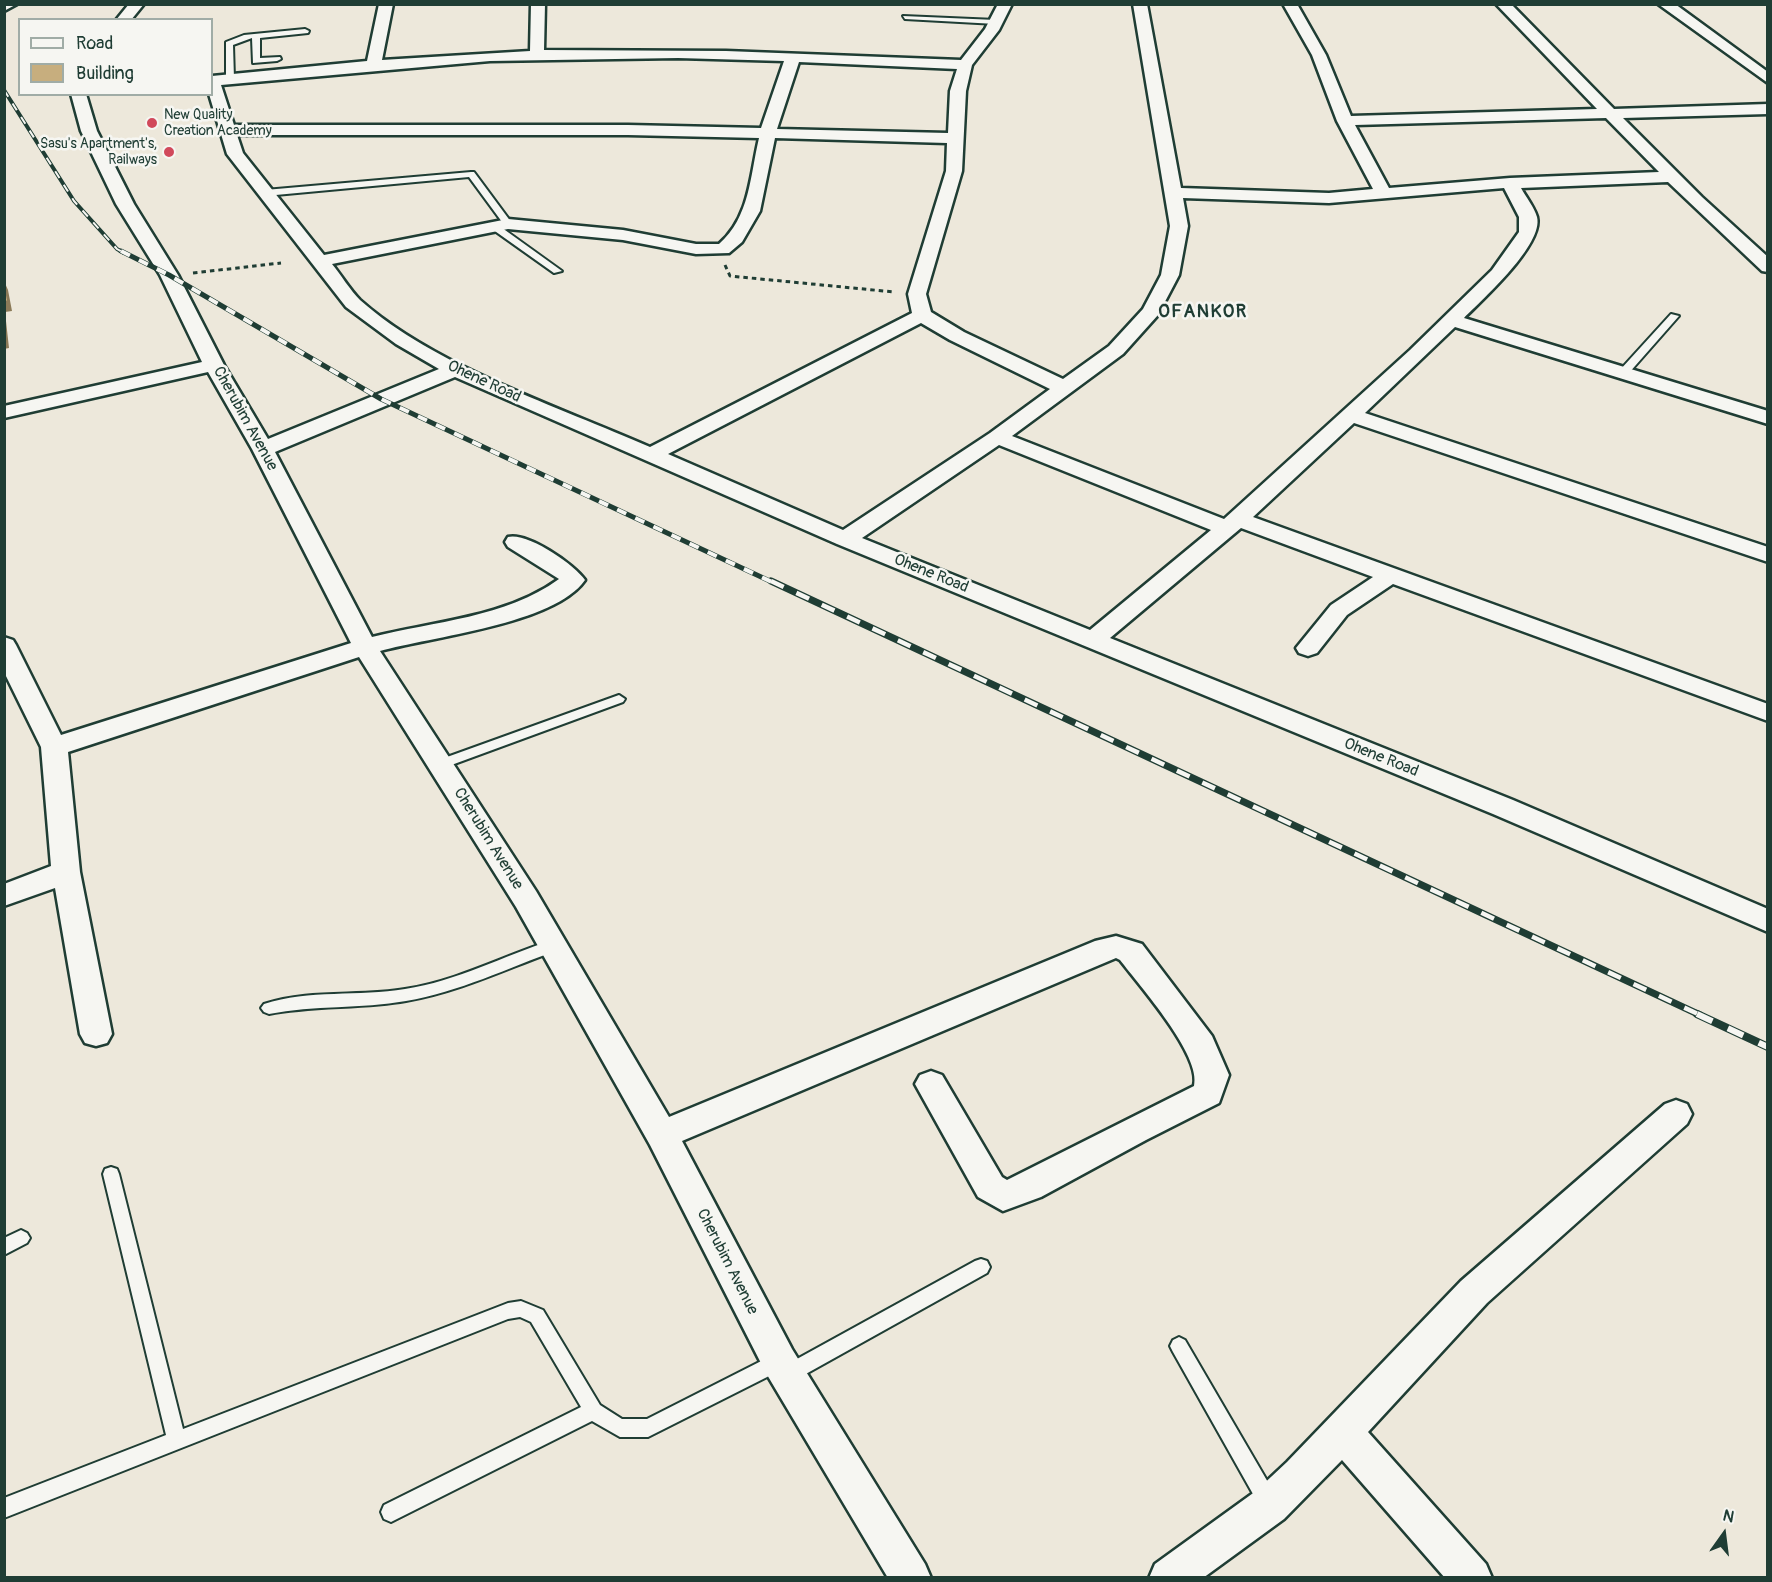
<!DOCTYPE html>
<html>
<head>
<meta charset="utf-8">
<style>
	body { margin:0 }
	#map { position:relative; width:1772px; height:1582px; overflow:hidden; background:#ede8db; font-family:Pangolin,sans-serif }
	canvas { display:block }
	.frame { position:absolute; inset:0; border:6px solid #1f3d34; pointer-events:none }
	.legend { position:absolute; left:18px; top:18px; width:195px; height:78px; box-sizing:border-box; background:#f6f6f2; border:2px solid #a0aca6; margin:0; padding:8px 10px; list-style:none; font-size:18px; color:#1f3d34 }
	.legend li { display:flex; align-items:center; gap:12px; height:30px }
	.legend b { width:30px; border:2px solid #a0aca6 }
	.north { position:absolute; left:1694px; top:1504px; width:60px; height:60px; -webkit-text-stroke:4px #f6f6f2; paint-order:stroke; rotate:14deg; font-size:16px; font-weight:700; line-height:24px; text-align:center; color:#1f3d34 }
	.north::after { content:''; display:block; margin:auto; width:21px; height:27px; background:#1f3d34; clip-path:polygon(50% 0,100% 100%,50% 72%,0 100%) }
</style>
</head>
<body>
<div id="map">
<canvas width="1772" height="1582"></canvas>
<div class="frame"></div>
<ul class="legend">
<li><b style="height:8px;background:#f6f6f2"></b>Road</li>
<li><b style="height:16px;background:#c7ae7e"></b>Building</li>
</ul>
<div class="north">N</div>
</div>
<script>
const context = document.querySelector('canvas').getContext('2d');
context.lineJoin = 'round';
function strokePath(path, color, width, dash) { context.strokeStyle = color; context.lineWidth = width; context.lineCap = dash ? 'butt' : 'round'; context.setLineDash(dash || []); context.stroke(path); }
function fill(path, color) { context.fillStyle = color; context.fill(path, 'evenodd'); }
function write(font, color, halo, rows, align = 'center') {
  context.font = font + ' Pangolin,sans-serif'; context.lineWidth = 5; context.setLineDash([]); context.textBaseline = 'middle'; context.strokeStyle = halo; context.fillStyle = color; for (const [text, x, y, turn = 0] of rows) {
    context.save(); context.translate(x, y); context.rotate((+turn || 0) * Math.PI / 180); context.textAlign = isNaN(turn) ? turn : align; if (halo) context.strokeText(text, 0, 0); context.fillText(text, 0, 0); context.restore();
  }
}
const service = new Path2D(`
	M903 16 996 20 1000 22 996 24 905 19Z
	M305 29 309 31 308 33 260 38V58L280 57 281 59 277 61 253 63 252 38 233 45 234 79 230 81 226 79V42L244 35Z
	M471 172H474L511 222V226H505L469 177 265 196 261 193 265 190Z
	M492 225H498L562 271 554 273 492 229Z
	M1671 314 1679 316 1628 374H1620V370Z
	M619 695 625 699 623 702 446 767 441 769 434 764 436 761Z
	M553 940 558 942 560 946 558 950C508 968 459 992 406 1001 361 1009 314 1005 269 1014L264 1012 261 1008 264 1004C309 989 359 997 405 989 457 981 503 956 553 940Z
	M111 1167 117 1169 119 1174 183 1429 508 1303 521 1301 543 1310 600 1405 622 1419H647L779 1352 785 1355 788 1361 786 1365 975 1261 981 1259 987 1261 990 1267 987 1273 795 1380 788 1383 781 1380 779 1374 781 1370 648 1437H620L592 1421 391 1522 384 1519 381 1512 384 1505 581 1407 531 1322 520 1317 508 1319 4 1518V1498L166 1435 103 1174 105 1169Z
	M21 1230 27 1233 30 1238 27 1243 4 1255V1238Z
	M1179 1337 1185 1340 1276 1496 1279 1503 1276 1510 1269 1513 1262 1510 1173 1352 1170 1346 1173 1340Z`);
const minor = new Path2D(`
	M4 4H17L4 11Z
	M129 4H144L131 20H116Z
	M379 4H393L382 60 530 51 531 4H545L544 50 726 51 961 60 985 29 998 4H1012L999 30 972 65 966 91 962 171 926 294 931 312 964 332 1063 379 1109 346 1143 309 1161 275 1170 226 1133 4H1147L1181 188 1329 193 1373 189 1337 121 1312 55 1283 4H1297L1326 55 1351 116 1597 109 1496 4H1511L1614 109 1768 104V114L1623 118 1702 197 1768 257V272L1762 271 1668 182 1521 188C1526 197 1534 207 1537 217 1544 244 1483 299 1464 318L1768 411V424L1455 327 1365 413 1768 547V562L1354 423 1253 517 1768 704V721L1393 584 1347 615 1317 653 1308 656 1299 653 1296 648 1331 605 1373 577 1241 528 1110 638 1513 800 1768 909V932L1493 814 837 544 455 377 275 452 372 637C435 621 505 618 559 579L508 547 505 542 508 537C527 532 574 564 585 580 555 624 430 637 380 651L536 891 669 1117 1095 941 1116 936 1142 944 1212 1036 1229 1075 1219 1103 1146 1140 1041 1197 1003 1211 978 1197 915 1084 920 1075 931 1071 942 1075 1002 1177 1007 1180 1194 1086C1202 1056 1140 986 1120 960L1116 958 682 1141 792 1349 925 1564 931 1578H888L766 1373 650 1145 516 907 359 657 68 752 80 872 112 1034 107 1043 96 1046 85 1043 80 1034 55 888 4 906V884L51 866 41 747 4 672V637L13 640 16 645 61 735 351 643 252 449 208 372 4 418V406L202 362 160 275 116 204 81 131 71 94H86L97 131 134 204 178 275 224 365 268 439 439 369 396 344 346 307 227 154 209 94H212V76L367 61ZM678 58 784 61 761 128 628 125H234L221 85 490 61ZM799 62 957 69 950 91 948 133 777 129ZM1606 118 1659 172 1510 178 1389 188 1355 125ZM237 135H628L759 138C750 176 750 217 719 244H696L623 230 508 219 324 255 243 153ZM775 138 947 143 946 171 908 294 912 313 650 447C559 407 434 366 360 300 350 290 341 275 332 264L508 229 623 240 696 254 729 253 742 242 760 211ZM1504 188 1519 217V232L1492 270 1410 350 1224 519 1012 436 1123 354 1158 315 1179 275 1188 226 1183 198 1329 203ZM921 323 950 340 1050 389 990 433 843 530 668 454ZM999 445 1211 530 1090 630 862 538Z
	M1658 4H1675L1768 72V83Z
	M1676 1100 1687 1104 1692 1114 1687 1124 1487 1303 1368 1432 1486 1564 1492 1578H1445L1342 1460 1284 1519 1203 1578H1149L1155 1564 1256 1491 1287 1462 1461 1281 1665 1104Z`);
strokePath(service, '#1f3d34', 4);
strokePath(minor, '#1f3d34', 5);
strokePath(new Path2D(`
	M725 265 730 276 894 292
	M193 273 281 263`), '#1f3d34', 3, [4.5, 4]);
fill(service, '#f6f6f2');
fill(minor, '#f6f6f2');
const railFar3 = new Path2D(`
	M4 90 74 201 117 249 124 253`);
const railFar2 = new Path2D(`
	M121 251 169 275 381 399 774 583`);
const railFar1 = new Path2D(`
	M771 581 1700 1015`);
const rail = new Path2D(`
	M1697 1014 1768 1047`);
strokePath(railFar3, '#1f3d34', 4);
strokePath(railFar2, '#1f3d34', 5);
strokePath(railFar1, '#1f3d34', 7);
strokePath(rail, '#1f3d34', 8);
strokePath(railFar3, '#f6f6f2', 2, [8]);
strokePath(railFar2, '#f6f6f2', 4, [10]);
strokePath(railFar1, '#f6f6f2', 4.5, [14]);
strokePath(rail, '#f6f6f2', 6, [17]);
fill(new Path2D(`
	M4 281 8 290 12 311 5 312 9 348 4 349Z`), '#8b7a58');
const building = new Path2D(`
	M4 282 8 301 4 302Z`);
fill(building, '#c7ae7e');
strokePath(building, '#8b7a58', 1.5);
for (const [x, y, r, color] of [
	[152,123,6,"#d1495b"],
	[169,152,6,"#d1495b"]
]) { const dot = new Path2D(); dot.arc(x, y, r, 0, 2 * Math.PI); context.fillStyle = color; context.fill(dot); strokePath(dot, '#f6f6f2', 2); }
write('14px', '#1f3d34', '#f6f6f2', [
	["New Quality",164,115],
	["Creation Academy",164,131],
	["Sasu's Apartment's,",157,144,"right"],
	["Railways",157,160,"right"]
], 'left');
write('16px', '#1f3d34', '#f6f6f2', [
	["Ohene Road",484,382,25],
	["Cherubim Avenue",245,419,61],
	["Ohene Road",931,574,22],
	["Ohene Road",1381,758,22],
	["Cherubim Avenue",488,839,58],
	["Cherubim Avenue",727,1262,63]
]);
context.letterSpacing = '1.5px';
write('bold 18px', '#1f3d34', '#f6f6f2', [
	["OFANKOR",1203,312]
]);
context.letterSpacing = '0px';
</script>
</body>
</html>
